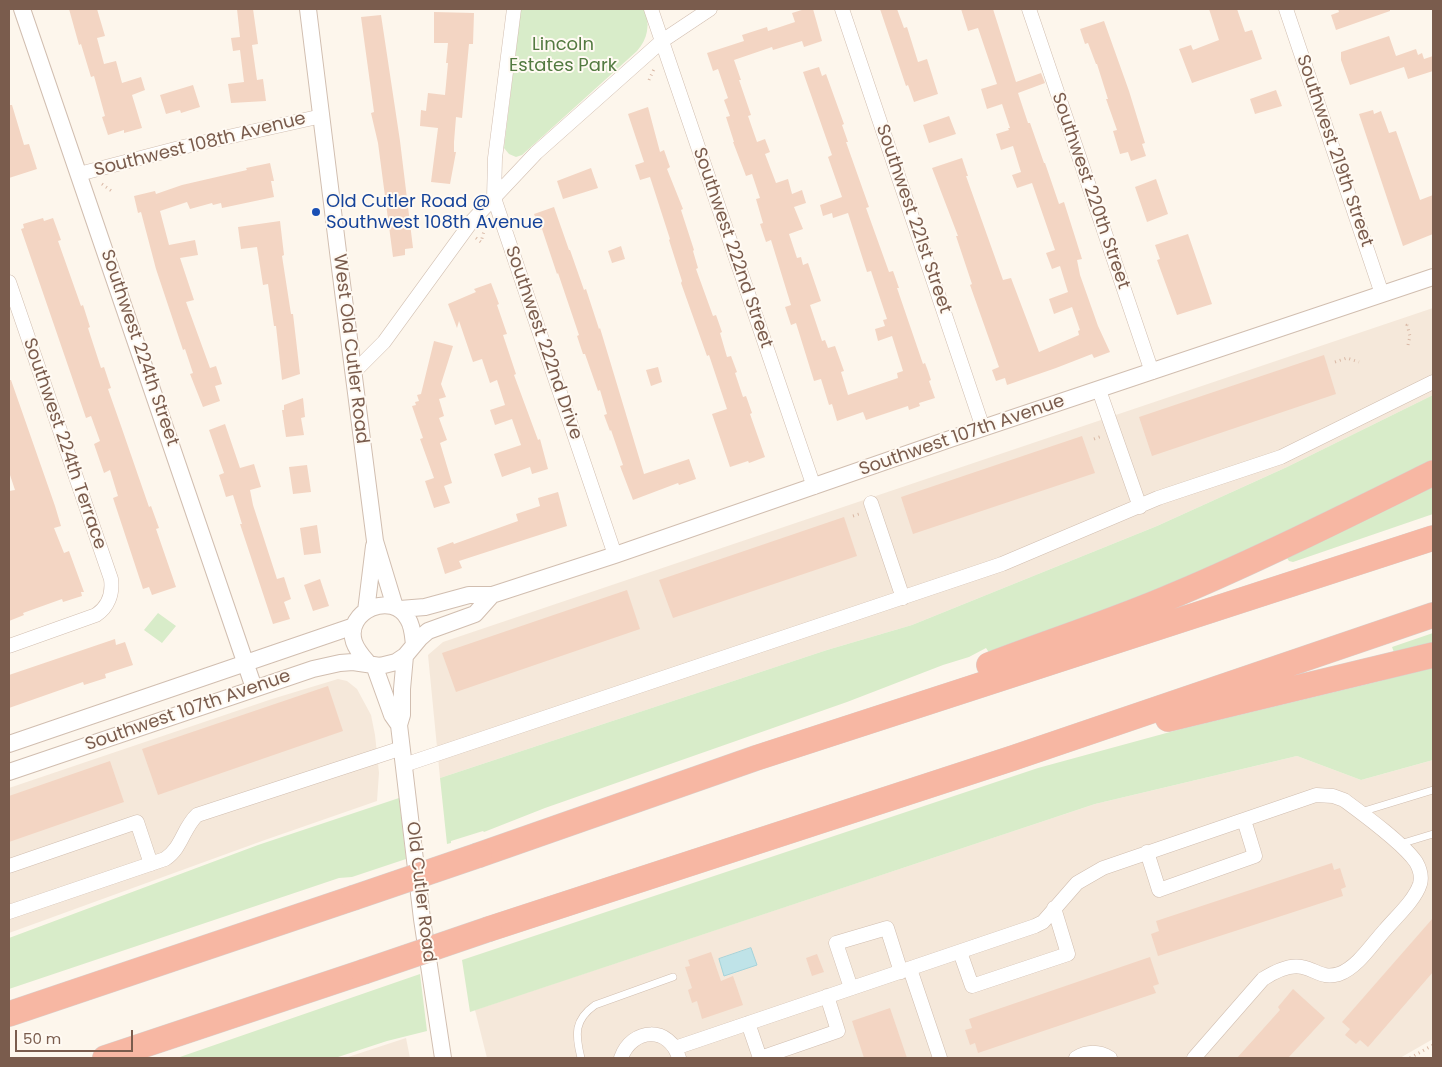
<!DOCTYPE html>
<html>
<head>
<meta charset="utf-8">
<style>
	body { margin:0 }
	#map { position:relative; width:1442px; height:1067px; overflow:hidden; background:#fdf6ec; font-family:Poppins,sans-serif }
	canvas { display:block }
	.frame { position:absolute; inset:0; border:10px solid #7a5c4d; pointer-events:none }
	.scale { position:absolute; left:15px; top:1030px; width:118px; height:22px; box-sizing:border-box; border:2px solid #7a5c4d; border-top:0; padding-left:6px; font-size:15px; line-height:18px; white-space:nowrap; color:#7a5c4d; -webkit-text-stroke:4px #fffaf3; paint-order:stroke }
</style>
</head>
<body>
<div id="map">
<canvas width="1442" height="1067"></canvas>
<div class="frame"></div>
<div class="scale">50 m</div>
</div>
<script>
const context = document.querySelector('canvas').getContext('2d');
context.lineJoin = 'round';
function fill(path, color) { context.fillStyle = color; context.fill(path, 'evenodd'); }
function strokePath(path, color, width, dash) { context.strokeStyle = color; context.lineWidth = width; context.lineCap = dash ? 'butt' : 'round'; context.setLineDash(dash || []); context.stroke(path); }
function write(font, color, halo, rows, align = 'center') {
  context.font = font + ' Poppins,sans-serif'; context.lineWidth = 4; context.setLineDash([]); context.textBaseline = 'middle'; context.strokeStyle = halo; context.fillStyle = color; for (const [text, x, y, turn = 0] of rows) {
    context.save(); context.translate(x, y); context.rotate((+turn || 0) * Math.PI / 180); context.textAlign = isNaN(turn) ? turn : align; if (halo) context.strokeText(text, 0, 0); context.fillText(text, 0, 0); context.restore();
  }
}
fill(new Path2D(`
	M1433 308V395L1287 467 1157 526 912 625 827 650 440 778 428 655 443 642Z
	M338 679 347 681 357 689 371 715 375 735 379 773 377 801 262 841 9 933V788L272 699Z
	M1297 756 1361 780 1433 760V1039L1400 1058H487L475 1010 1095 804Z
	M406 1038 410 1058H345Z`), '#f5e8da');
fill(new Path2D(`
	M521 9H645C650 24 648 39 637 51L522 155 516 157 509 154 504 148Z
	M1433 395V465L1188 580 990 654 986 648 969 657 943 665 847 702 545 808 484 832 483 831 451 841V843L447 844 440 778 827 650 912 625 1157 526 1287 467Z
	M1433 479V514L1293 562 1289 561 1287 558Z
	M158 613 176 626 162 643 144 630Z
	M1433 633V646L1395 655 1392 647Z
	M1433 663V760L1361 780 1297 756 1095 804 470 1012 462 960 1038 768 1181 729 1380 681Z
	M399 798 406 859 352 877 339 878 9 989V938L258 845Z
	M420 974 427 1031 387 1041 335 1058H177Z`), '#d8ecc9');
const water = new Path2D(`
	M751 948 757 965 724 976 719 959Z`);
fill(water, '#bfe3e8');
strokePath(water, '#a5d3da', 1);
fill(new Path2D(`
	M69 9H97L105 36 97 38 104 64 116 61 122 83 141 77 145 90 132 95 142 128 124 133V130L108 135 102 117 105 116 94 76 91 77 81 44 79 45Z
	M237 9H253L258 44 252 45 257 80 263 79 266 101 231 103 228 84 244 82 240 50 233 51 231 38 240 37Z
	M805 9H813L822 41 804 47 802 41 773 50 772 47 734 60 741 80H739L751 115 748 116 757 142 765 139 770 152 765 154 776 183 788 179 792 194 802 190 806 203 794 207 803 229 789 234 797 258 801 257 803 265 808 263 821 301 810 305 822 341 825 340 828 348 835 346 844 371 841 372 848 395 898 378 897 373 903 371 892 336 878 341 875 329 885 326 883 320 887 319 871 271 867 272 848 213 833 218 832 213 823 216 820 205 842 197 828 157 832 155 803 72 819 67 822 76 826 74 844 124 842 125 848 142H846L869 207 866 208 889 272 893 271 899 288H897L923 364 925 363 928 371 931 380 929 381 935 398 919 403 920 406 909 410 908 406 866 420 863 412 837 421 832 404 829 405 821 379 814 381 796 323 791 325 785 307 791 305 771 240 766 242 760 224 763 223 756 199 760 198 752 174 746 176 733 142H734L726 117 730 116 724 100 728 98 718 69 713 71 707 53 744 41 742 35 767 27 768 31 795 22 792 13Z
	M880 9H897L904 28 907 27 918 62 927 59 938 94 914 102 908 85 906 86Z
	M961 9H993L1016 82 1041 73 1045 83 1018 93 1028 123H1030L1044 163H1045L1059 204 1064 202 1082 259 1077 260 1080 275 1098 326 1110 352 1094 358 1092 354 1056 368 1007 385 1005 378 996 381 992 370 999 367 970 285 972 284 956 236H958L932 168 962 158 968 176H966L1003 280 1011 278 1039 352 1079 335 1078 331 1080 330 1072 307 1054 314 1049 299 1068 292 1060 266 1052 269 1046 253 1055 250 1032 183 1017 188 1012 175 1021 172 1013 146 1001 150 996 134 1009 130 1008 128H1010L1002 104 987 109 981 89 997 84 978 28 968 31Z
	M1209 9H1237L1245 32 1252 30 1262 59 1192 83 1179 49 1191 45 1193 50 1219 40Z
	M1338 9H1390V11L1336 30 1331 15 1339 12Z
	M434 12 474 13 473 44H469L462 118 456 117 454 142V152H456L450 184 431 182 438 128 420 126 421 110 426 111 428 93 445 95 448 63H446L448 43H434Z
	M381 15 400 141 413 248 405 249V255L393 257 378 143 371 113 374 112 361 17Z
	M1104 21 1129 91 1145 143 1142 144 1146 156 1131 161 1128 152 1120 154 1113 131 1117 130 1106 99H1108L1097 64H1096L1088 43 1085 44 1080 29Z
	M1389 36 1396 56 1416 49 1418 55 1422 53 1424 59 1433 56V71L1408 79 1404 67 1350 85 1341 60V52Z
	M193 85 200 107 181 113 180 110 166 114 160 95Z
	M1276 90 1282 106 1255 114 1250 99Z
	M9 105H12L24 145 29 144 37 169 9 178Z
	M648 107 660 152 664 150 670 167 667 169 683 209 681 210 694 250 693 251 698 268 696 269 713 316 716 315 722 332 720 333 727 357 731 356 737 372 735 373 743 397 746 396 752 413 750 414 765 457 749 463 748 461 730 467 712 414 727 409 709 355 707 356 681 283 682 281 669 240 670 239 650 177 640 180 635 165 644 162 628 114Z
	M1373 110 1374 114 1381 111 1389 133 1396 131 1420 200 1433 195V234L1403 246 1359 114Z
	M949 116 956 134 929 143 923 125Z
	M270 163 274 181H271L274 197 222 208 221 203 213 205 212 203 190 209 187 202 160 211 169 245 195 240 198 255 180 258 194 300 186 302 210 368 216 366 222 384 215 386 220 401 203 407 190 374 193 373 185 349 183 350 156 269 141 212 138 213 134 196 155 191 156 194 182 185 247 170 246 168Z
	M591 168 598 188 563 199 557 181Z
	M1156 179 1168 214 1147 222 1135 187Z
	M554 207 569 250H570L584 290 586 289 599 329 600 328 644 474 689 459 696 479 679 485 678 483 633 500 620 466 623 465 611 430 610 431 604 415 607 414 600 390 598 391 585 354H583L577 336 579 335 558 273 557 274 542 229 540 230 534 214Z
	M43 218 44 221 53 218 61 240 58 241 81 306 83 305 90 327 88 328 101 368 104 367 111 388 108 389 121 426 149 507 151 506 159 528 156 529 176 587 152 595 149 587 143 589 113 498 118 496 110 470 104 473 94 444 100 441 91 416 86 418 21 229 24 228 23 224Z
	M280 221 284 255 282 256 291 314H293L300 374 282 380 276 326H274L268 284 263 285 257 247 241 249 238 227Z
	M1188 234 1212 304 1177 315 1157 260 1160 259 1155 245Z
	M621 246 625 259 612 263 608 251Z
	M491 283 499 304 497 305 507 334 503 335 516 374 514 375 538 440 540 439 548 469 532 474 530 467 502 477 494 454 521 445 512 419 495 425 490 410 505 405 497 380 490 383 482 359 473 362 459 321 457 328 448 304 476 292 474 289Z
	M434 341 453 346 441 384 446 397 439 399 444 416 439 418 447 440 440 443 452 483 444 486 450 503 434 508 425 481 434 478 420 439 423 438 412 406 416 405 415 402 419 401 417 395 421 394Z
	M1324 355 1336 394 1152 456 1139 417Z
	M658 367 662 382 651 386 646 370Z
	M9 380H11L55 506 61 526 54 528 64 553 69 551 84 592H81L82 596 63 602 62 599 23 613 24 615 9 621V491L15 490 9 472Z
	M303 398 305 417 301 418 304 435 286 437 282 410H284V405Z
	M225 424 240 468 254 464 261 487 250 490 253 505 277 579 284 577 291 599 284 602 290 619 273 624 240 524H242L233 495 226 497 219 475 224 473 209 430Z
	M1082 436 1095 473 913 534 901 497Z
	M307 465 311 492 293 494 289 467Z
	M558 492 567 526 459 561 462 568 445 574 437 548 453 542 454 544 518 521 516 514 540 506 538 498Z
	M844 517 857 556 673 618 659 580Z
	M317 525 321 553 304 555 300 528Z
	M320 579 329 606 313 611 304 585Z
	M627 590 640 629 456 692 442 653Z
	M115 639 116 645 125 642 133 665 105 674 106 678 84 685 83 682 9 708V675Z
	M328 686 343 731 158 795 142 749Z
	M110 761 124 802 9 842V796Z
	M1332 863 1334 870 1340 868 1346 887 1341 889 1343 896 1158 956 1151 934 1159 931 1156 921Z
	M1433 918V972L1368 1047 1360 1040 1356 1044 1345 1035 1350 1029 1342 1022Z
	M711 952 721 981 733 976 743 1005 702 1019 697 1001 692 1003 688 990 692 988 685 967 690 966 688 960Z
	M817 954 824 972 812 976 806 958Z
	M1150 957 1159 984 1153 986 1156 993 978 1053 975 1043 970 1045 965 1030 972 1028 969 1019Z
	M1293 989 1325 1018 1288 1058H1237L1280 1010 1278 1007Z
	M890 1008 907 1058H864L852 1021Z`), '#f3d5c3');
const service = new Path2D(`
	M1361 812 1433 790
	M1400 844 1433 834
	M581 1058C575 1034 574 1020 595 1005L673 977`);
const minor = new Path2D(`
	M514 9 495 158 494 198 615 555
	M651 9 814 487
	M842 9 983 428
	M1029 9 1152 372
	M1286 9 1382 294
	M79 174 183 147 322 116
	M9 282 111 579C113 594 108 607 96 615L9 646
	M353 373 384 342 472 221 536 153 662 41 710 9
	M1099 390 1140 507
	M871 503 903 598
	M404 765 1002 564 1158 498 1281 457 1433 382
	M1147 852 1159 890 1255 856 1244 820
	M9 866 137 822 151 864
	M9 912 165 859C182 848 183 828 197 815L402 748
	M960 952 972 986 1068 954 1054 908
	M910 969 940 1058
	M851 988 836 943 887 928 901 972
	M748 1023 760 1058 838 1031 827 996
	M675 1048 1035 926 1043 922 1077 883 1103 868 1316 795 1333 796 1344 800C1363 814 1403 843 1416 862 1420 869 1422 877 1420 884 1415 900 1396 917 1385 930 1372 944 1358 967 1339 974 1322 979 1317 970 1302 967 1289 964 1274 972 1263 979L1194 1058
	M621 1058C632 1027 670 1026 679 1058
	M1076 1058C1087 1051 1099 1051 1110 1058`);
const tertiary = new Path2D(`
	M22 9 254 688
	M308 9 340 268 375 541 395 607
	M400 609 425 607 469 595H492L615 555 950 439 1433 277
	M366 611 374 546
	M405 656 402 689V715L399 725 422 919 443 1058
	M369 664C363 657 357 651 354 642 344 611 393 590 408 619 413 627 413 637 414 645
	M374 665 392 715 399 725
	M9 744 354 626
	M9 772 313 669 340 663 353 662 380 666 396 662 405 656 420 638 428 631 475 614 492 595`);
const motorway = new Path2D(`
	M989 665C1051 641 1115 621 1177 594 1264 557 1348 515 1433 473
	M1168 719 1433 655
	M479 855 756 758 1433 538
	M489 929 1013 758 1433 615
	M9 1014 353 898
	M105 1058 363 972`);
strokePath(service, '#d1beb0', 8);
strokePath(minor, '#d1beb0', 15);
strokePath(tertiary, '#d1beb0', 18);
strokePath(motorway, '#dad1cd', 26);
strokePath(new Path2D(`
	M649 80 654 69
	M102 184 113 192
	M476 238 481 242 484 231
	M1408 345 1410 336 1407 325 1409 324
	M1335 362 1347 358 1359 362
	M1094 439 1102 436
	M853 516 862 513
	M1410 1058 1433 1045`), '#d9b8a5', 3, [1, 4]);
strokePath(service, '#fff', 7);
strokePath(minor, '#fff', 14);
strokePath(tertiary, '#fff', 16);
strokePath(motorway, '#f7b7a3', 25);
const motorwayBridge = new Path2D(`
	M353 898 479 855
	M363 972 489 929`);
strokePath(motorwayBridge, '#dad1cd', 26, []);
strokePath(motorwayBridge, '#f7b7a3', 25);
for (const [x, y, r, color] of [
	[316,212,5,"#1a4fb4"]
]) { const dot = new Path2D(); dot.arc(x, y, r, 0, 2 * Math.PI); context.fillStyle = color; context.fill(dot); strokePath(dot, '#fffaf3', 2); }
write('18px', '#537a41', '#fffaf3', [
	["Lincoln",563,45],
	["Estates Park",563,66]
]);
write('18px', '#7a5c4d', '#fffaf3', [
	["Southwest 108th Avenue",200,145,-14],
	["Southwest 219th Street",1334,151,71],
	["Southwest 220th Street",1090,191,71],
	["Southwest 221st Street",913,219,71],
	["Southwest 222nd Street",732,248,71],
	["Southwest 222nd Drive",543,343,71],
	["Southwest 224th Street",139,348,71],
	["West Old Cutler Road",350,349,83],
	["Southwest 107th Avenue",962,436,-19],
	["Southwest 224th Terrace",64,444,71],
	["Southwest 107th Avenue",188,711,-19],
	["Old Cutler Road",420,892,83]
]);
write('18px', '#164399', '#fffaf3', [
	["Old Cutler Road @",326,202],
	["Southwest 108th Avenue",326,223]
], 'left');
</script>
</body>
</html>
